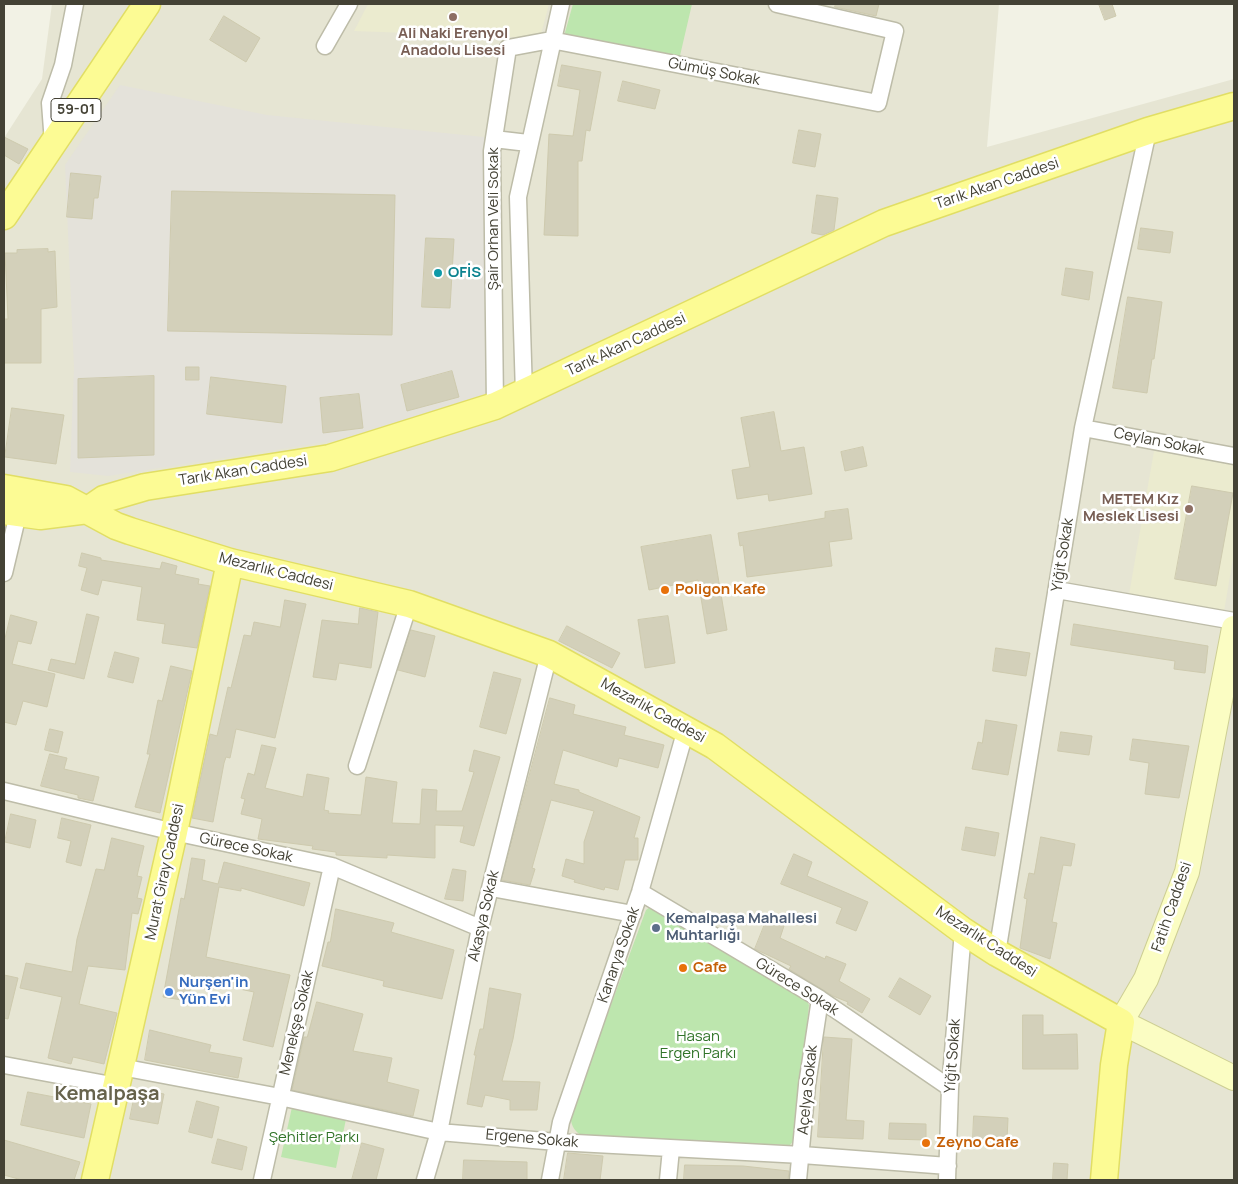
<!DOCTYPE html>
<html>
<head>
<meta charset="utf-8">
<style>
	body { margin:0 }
	#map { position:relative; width:1238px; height:1184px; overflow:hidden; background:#f2f2e5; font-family:Manrope,sans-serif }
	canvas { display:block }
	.frame { position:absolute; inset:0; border:5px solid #444235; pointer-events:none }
</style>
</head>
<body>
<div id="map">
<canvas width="1238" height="1184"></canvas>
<div class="frame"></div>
</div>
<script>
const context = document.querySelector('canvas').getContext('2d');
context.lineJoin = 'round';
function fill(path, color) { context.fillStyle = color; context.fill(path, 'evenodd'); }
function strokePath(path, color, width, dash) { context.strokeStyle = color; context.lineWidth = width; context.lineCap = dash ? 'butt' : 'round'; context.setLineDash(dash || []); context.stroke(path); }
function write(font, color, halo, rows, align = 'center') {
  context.font = font + ' Manrope,sans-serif'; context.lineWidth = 5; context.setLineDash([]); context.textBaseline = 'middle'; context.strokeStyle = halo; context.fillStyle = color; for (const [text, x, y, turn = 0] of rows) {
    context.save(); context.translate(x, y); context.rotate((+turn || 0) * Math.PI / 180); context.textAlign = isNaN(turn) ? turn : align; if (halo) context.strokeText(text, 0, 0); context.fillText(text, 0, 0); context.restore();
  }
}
fill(new Path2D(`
	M52 4H999L987 147 1234 79V1180H4V138L42 79Z`), '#e6e5d3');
fill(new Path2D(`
	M120 85 267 115 484 137 485 396 339 440 108 476 70 472 74 368 65 165Z`), '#e4e2da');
fill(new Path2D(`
	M368 4H549L540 38 354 31Z
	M1154 451 1234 465V553L1222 623 1127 606Z`), '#ebebcf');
fill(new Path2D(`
	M573 4H692L679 60 564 36Z
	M650 907 806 1000 809 1005 795 1139 790 1145 585 1137C574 1132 572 1127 570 1116L646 910Z
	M292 1107 346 1119 336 1168 281 1157Z`), '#bde6ae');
const building = new Path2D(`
	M836 4H879L876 16 835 7Z
	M1099 4H1112L1116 16 1105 20Z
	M224 16 260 38 246 62 210 40Z
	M562 65 601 72 590 131 586 130 582 161H578V236L544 235 549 134 573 136 580 90 558 86Z
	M623 81 660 90 655 109 618 101Z
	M799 130 821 134 815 167 793 163Z
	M4 137 28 149 19 164 4 155Z
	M71 173 101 176 98 198H94L92 219 67 217Z
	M172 191 395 195 392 335 168 331Z
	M817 195 838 198 834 230 823 235 812 233Z
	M1141 228 1173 232 1170 253 1138 249Z
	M426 238 454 239 450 308 422 307Z
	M48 249V252L55 251 57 307 41 309V363H4V319H8L5 253H17V250Z
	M1066 268 1093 272 1089 300 1062 295Z
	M1128 297 1162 302 1154 359H1152L1147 393 1113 388Z
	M186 367H199V380H186Z
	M452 371 459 397 407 411 401 385Z
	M154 376V455L78 458V379Z
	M211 377 286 386 282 423 207 414Z
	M359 394 363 428 323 433 320 398Z
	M12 408 64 415 56 464 5 457Z
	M774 412 781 451 804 447 812 494 769 501 768 494 737 499 732 470 750 467 741 418Z
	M863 447 867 466 845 471 841 452Z
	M1192 486 1233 493 1216 586 1175 579Z
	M848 509 852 539 829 542 832 566 747 577 743 545 740 546 738 533 825 518V512Z
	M711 535 727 630 707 634 698 580 649 590 641 547Z
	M82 553 101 558V560L160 569 162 562 177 566 175 574 199 579 198 584 210 586 197 648 162 643 165 624 137 620 142 587 102 580 98 595 81 590 87 568 79 566Z
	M285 600 306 604 275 738 236 729 230 758 226 757 224 763 213 822 192 818 210 734 217 736 228 687 231 688 244 635 251 636 254 622 280 627Z
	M360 608 378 612 371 668 339 663 336 680 313 677 322 620 358 624Z
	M87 614 99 617 84 679 48 670 51 659 75 664Z
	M11 615 37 622 31 644 18 641 12 664 55 674 47 707 23 701 16 725 4 722V643Z
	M668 616 675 663 645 668 638 620Z
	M1074 624 1208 646 1205 673 1174 669 1175 661 1071 645Z
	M567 626 620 653 612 668 559 641Z
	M411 630 435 636 425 677 398 670Z
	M996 648 1030 653 1026 676 993 671Z
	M115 652 139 658 133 683 108 677Z
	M171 666 192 671 160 813 135 807 150 754H147L158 700 162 701Z
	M494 672 521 679 506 734 480 727Z
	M550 698 575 705 573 714 626 727 624 735 664 745 658 768 619 758 617 767 563 750 554 784 579 790V792L640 817 634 838H638V860H625L618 890 605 887 604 890 574 882 575 880 562 876 566 859 584 864V842L594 811 551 800 532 868 535 869 530 885 502 880Z
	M986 720 1017 725 1008 775 972 769 978 742 982 743Z
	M50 729 63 732 58 753 45 750Z
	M1061 732 1092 736 1089 755 1058 751Z
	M1133 739 1189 746 1179 798 1145 794 1149 763 1130 760Z
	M262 745 276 748 265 788 303 797 307 774 329 778 324 810 329 811 328 813 361 815 366 777 397 782 392 823 420 824 422 789 437 790 436 811H462L474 772 469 771 474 750 500 757 474 846 460 842 464 826 435 825V858L387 855V858L336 855V852L312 849 313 846 258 839 262 819 241 814 245 799 241 798 248 773 254 775Z
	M50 754 67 758 64 769 99 777 93 801 78 798V795L41 786Z
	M11 814 36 820 30 848 5 842Z
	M62 818 91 825 81 866 66 862 71 841 58 838Z
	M966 827 999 833 995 856 962 850Z
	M1041 837 1075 844 1071 866 1063 865 1052 922 1057 923 1050 959 1020 948 1027 899 1024 898 1029 873 1034 874Z
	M112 838 144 846 137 876 142 877 137 898 142 899 138 914 132 913 125 970 88 966 79 1004 117 1013 104 1064 73 1057 71 1064 48 1058 62 997 20 988 26 963 72 972 77 939 96 869 104 870Z
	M794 854 812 862 807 876 868 902 856 931 836 923 842 908 781 884Z
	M192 858 205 860 202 880 218 884 224 862 310 883 304 906 241 888V891L219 887 206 957 290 975 273 1047 243 1040 254 992 192 979 188 1001 163 997 181 898 184 899Z
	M453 869 466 871 463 901 445 899Z
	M336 909 394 923 391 932 454 950 442 999 383 986 384 981 322 966 328 942H330Z
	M767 919 784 926 780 938 825 959 826 956 846 964 839 981 870 999 862 1013 847 1004 848 1002 833 996 789 969 791 966 755 949Z
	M4 975 18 978 8 1019 4 1018Z
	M900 978 931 996 920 1015 889 997Z
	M490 988 521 994 513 1039 502 1081 540 1082 537 1110H510V1100L485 1095 482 1107 467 1104 476 1055H474L480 1029H483Z
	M317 1002 363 1014 353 1051 392 1058 387 1082 419 1090 413 1116 292 1090 304 1037H307Z
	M1023 1015H1043V1035L1077 1034 1078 1069H1023Z
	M150 1030 211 1045 209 1052 242 1058 238 1078 145 1060Z
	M824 1037 852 1039 846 1120 864 1121 863 1139 818 1137Z
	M136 1089 164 1094 158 1124 130 1119Z
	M28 1092 91 1104 84 1138 21 1125Z
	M197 1101 219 1107 212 1138 189 1132Z
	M974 1116 1008 1118 1007 1140 973 1139Z
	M890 1123 926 1124V1140L889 1139Z
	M218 1139 247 1147 242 1170 212 1163Z
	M4 1140 80 1162 74 1180H22L4 1175Z
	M362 1143 384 1149 376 1180H352Z
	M568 1153 603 1156 600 1180H564Z
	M464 1160 527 1162V1180H463Z
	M1054 1163 1068 1164 1067 1180H1053Z
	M685 1165 743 1166 789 1171 788 1180H684Z`);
fill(building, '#d3d0ba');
strokePath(building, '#cecaae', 1);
const street = new Path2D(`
	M325 46 349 4
	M494 139 528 143
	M53 143 50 103 63 65 75 4
	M524 394 518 197 561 4
	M495 406 492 151 508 48 551 40 878 103 895 31 777 4
	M1083 428 1234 456
	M4 573 18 514
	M1057 590 1234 621
	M357 766 409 604
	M4 791 174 832 332 866 480 928
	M491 888 633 914
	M640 892 820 999 950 1088
	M997 953 1083 428 1148 131
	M4 1065 117 1086
	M121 1067 280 1097 439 1132 557 1142 802 1155 948 1166
	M262 1180 332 866
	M425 1180 439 1132 480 928 549 654
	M550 1180 561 1122 640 892 686 729
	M668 1180 671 1149
	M798 1180 807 1085 820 999
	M947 1180 950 1088 963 931`);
const secondary = new Path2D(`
	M1234 628 1187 872 1146 979 1121 1022 1234 1078`);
const primary = new Path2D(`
	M4 216 147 4
	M4 488 66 499 116 526 130 531 230 562 409 604 549 654 715 746 963 931 997 953 1121 1022 1114 1065 1104 1180
	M4 511 40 516 88 510 104 499 145 487 330 458 495 406 884 223 1148 131 1234 106
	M95 1180 174 832 230 562`);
strokePath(street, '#bdbca8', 19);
strokePath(secondary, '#cdce93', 26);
strokePath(primary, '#e1de64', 29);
strokePath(street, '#fff', 16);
strokePath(secondary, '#fbfdc3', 24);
strokePath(primary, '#fcfb94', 26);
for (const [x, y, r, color] of [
	[453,17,5,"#8d6e63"],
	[438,273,5,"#0f9aa8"],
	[1189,509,5,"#8d6e63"],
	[665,590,5,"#e8710a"],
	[656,928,5,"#5c6f8a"],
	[683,968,5,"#e8710a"],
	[169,992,5,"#3f7fe0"],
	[926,1143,5,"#e8710a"]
]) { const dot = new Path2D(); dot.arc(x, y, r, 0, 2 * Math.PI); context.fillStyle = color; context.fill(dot); strokePath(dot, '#fff', 2); }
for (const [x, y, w] of [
	[76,110,50]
]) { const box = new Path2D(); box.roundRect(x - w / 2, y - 11.5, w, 23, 4); context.fillStyle = '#fff'; context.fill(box); strokePath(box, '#444235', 1); }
write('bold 14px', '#444235', null, [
	["59-01",76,110]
]);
write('bold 15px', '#785e54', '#fff', [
	["Ali Naki Erenyol",453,34],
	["Anadolu Lisesi",453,51],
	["METEM Kız",1179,500,"right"],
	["Meslek Lisesi",1179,517,"right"]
]);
write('15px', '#444235', '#fff', [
	["Gümüş Sokak",714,72,11],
	["Tarık Akan Caddesi",997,184,-19],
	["Şair Orhan Veli Sokak",494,219,-90],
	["Tarık Akan Caddesi",626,345,-25],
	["Ceylan Sokak",1159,442,11],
	["Tarık Akan Caddesi",243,471,-9],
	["Yiğit Sokak",1063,555,-81],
	["Mezarlık Caddesi",276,572,14],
	["Mezarlık Caddesi",653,711,29],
	["Gürece Sokak",246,848,12],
	["Murat Giray Caddesi",165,872,-78],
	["Fatih Caddesi",1172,907,-71],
	["Akasya Sokak",484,916,-77],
	["Mezarlık Caddesi",986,942,33],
	["Kanarya Sokak",619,955,-71],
	["Gürece Sokak",797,987,32],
	["Menekşe Sokak",297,1023,-77],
	["Yiğit Sokak",953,1056,-86],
	["Açelya Sokak",808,1090,-84],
	["Ergene Sokak",532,1139,5]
]);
write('bold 15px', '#0d838f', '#fff', [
	["OFİS",448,273]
], 'left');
write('bold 15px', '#c56008', '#fff', [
	["Poligon Kafe",675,590],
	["Cafe",693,968],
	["Zeyno Cafe",936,1143]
], 'left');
write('bold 15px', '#4e5e75', '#fff', [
	["Kemalpaşa Mahallesi",666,919],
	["Muhtarlığı",666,936]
], 'left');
write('bold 15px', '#366cbe', '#fff', [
	["Nurşen'in",179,983],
	["Yün Evi",179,1000]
], 'left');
write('15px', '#317429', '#fff', [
	["Hasan",698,1037],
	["Ergen Parkı",698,1054],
	["Şehitler Parkı",314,1138]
]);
write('bold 20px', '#67634c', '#fff', [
	["Kemalpaşa",107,1094]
]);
</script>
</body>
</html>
